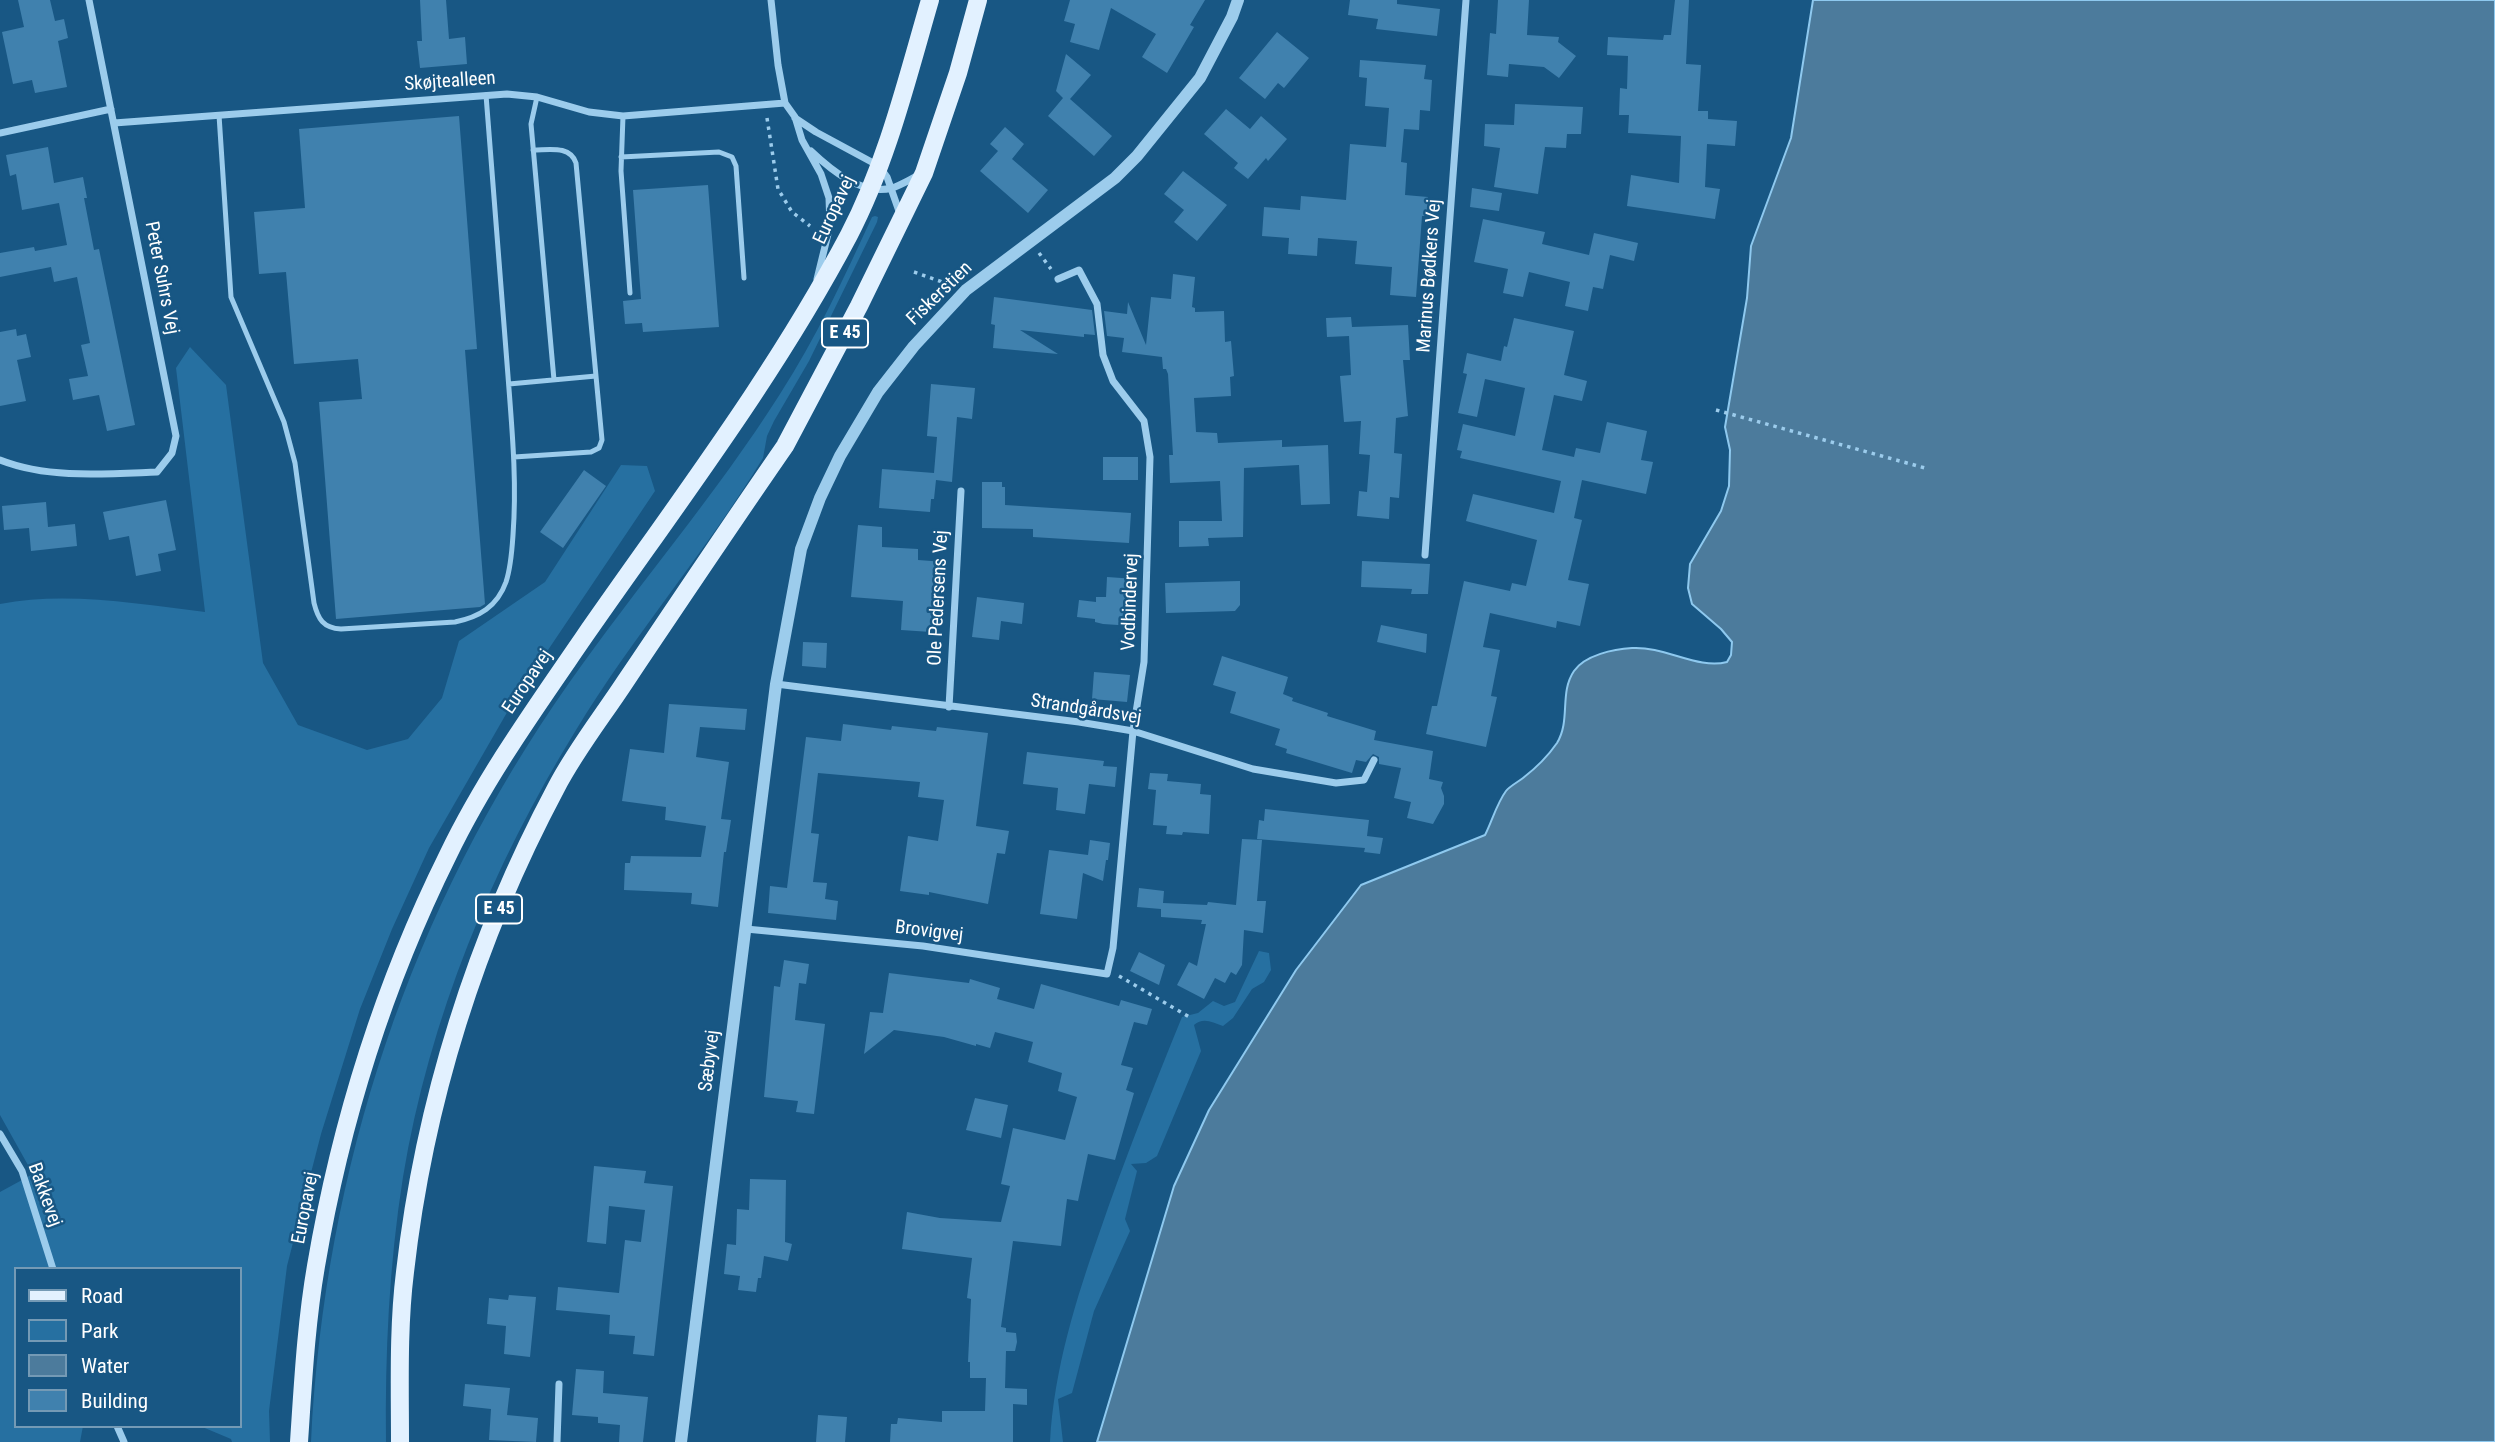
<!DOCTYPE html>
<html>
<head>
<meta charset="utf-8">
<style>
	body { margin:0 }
	#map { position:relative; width:2495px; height:1442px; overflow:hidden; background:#185784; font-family:"Roboto Condensed",sans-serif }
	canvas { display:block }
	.legend { position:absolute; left:14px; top:1267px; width:228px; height:161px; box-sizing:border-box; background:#185784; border:2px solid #749ab5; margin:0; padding:9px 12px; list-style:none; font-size:21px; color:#fff }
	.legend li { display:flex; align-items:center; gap:14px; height:35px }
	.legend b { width:35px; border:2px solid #749ab5 }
</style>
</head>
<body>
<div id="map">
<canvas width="2495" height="1442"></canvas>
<ul class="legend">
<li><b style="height:9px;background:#e2f1ff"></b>Road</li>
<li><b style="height:19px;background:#2670a1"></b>Park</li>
<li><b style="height:19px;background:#4c7b9c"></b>Water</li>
<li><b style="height:19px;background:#4081ae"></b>Building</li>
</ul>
</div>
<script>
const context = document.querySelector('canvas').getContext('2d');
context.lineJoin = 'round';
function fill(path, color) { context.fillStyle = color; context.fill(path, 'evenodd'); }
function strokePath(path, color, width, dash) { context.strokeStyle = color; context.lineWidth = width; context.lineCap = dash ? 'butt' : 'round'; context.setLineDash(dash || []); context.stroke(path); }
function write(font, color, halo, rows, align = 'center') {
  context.font = font + ' "Roboto Condensed",sans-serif'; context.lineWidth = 5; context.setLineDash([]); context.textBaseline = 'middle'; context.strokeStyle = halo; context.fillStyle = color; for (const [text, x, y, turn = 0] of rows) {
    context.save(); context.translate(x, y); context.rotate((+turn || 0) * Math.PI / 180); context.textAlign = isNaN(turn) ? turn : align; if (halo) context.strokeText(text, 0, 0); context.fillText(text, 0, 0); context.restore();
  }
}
fill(new Path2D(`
	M875 216 878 217 877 222 809 361 774 421 767 436 763 458C706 552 633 636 576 730 492 866 429 1019 403 1177 389 1265 385 1354 386 1442H311C325 1167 410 909 569 683 637 586 716 495 780 394 816 338 844 278 872 217Z
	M190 347 226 385 263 663 298 725 367 750 408 739 442 698 459 641 545 582 621 465 647 466 655 491 513 702 429 848 392 929 360 1009 321 1134 287 1266 269 1411 270 1442H232L231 1439 200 1426H240V1269H16V1426H83L80 1442H0V1192L33 1174 0 1115V604C66 591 139 604 205 612L176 368Z
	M1259 951 1269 953 1271 970 1264 982 1252 989 1233 1018 1223 1026C1212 1022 1203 1017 1194 1025L1201 1051 1157 1156 1146 1163 1131 1164 1137 1171 1125 1219 1130 1231 1094 1311 1072 1393 1058 1399 1063 1442H1050C1054 1369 1076 1299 1100 1231 1125 1158 1153 1088 1182 1017L1198 1013 1213 1001 1224 1006 1235 1002Z`), '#2670a1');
const water = new Path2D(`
	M1813 0H2495V1442H1097L1174 1186 1209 1110 1296 970 1361 885 1485 835C1492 821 1497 803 1506 791 1510 786 1518 782 1523 778 1536 768 1548 756 1557 743 1571 720 1559 693 1574 671 1585 655 1614 649 1632 648 1665 646 1698 670 1727 662L1731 655 1732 642 1721 629 1692 604 1688 588 1690 564 1721 511 1729 486 1730 450 1725 427 1747 298 1751 246 1791 138Z`);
fill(water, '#4c7b9c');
strokePath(water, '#8ec9ef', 2);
fill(new Path2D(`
	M18 0H50L55 21 64 19 68 38 58 41 67 87 35 93 32 80 13 84 2 32 24 27Z
	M420 0H446L449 39 465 37 467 64 420 68 417 41H422Z
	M1070 0H1205L1190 25 1194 27 1167 73 1142 57 1156 34 1111 8 1099 50 1070 42 1075 24 1064 21Z
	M1350 0H1397V4L1440 9 1437 36 1376 29 1378 19 1348 15Z
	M1498 0H1529L1527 35 1559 37 1558 42 1576 56 1559 78 1544 67 1509 64 1508 77 1487 75 1490 33 1496 34Z
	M1675 0H1689L1686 64 1701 65 1698 111H1708V119L1737 121 1735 146 1707 144 1705 187 1720 189 1715 219 1627 206 1631 175 1679 183 1681 136 1628 133 1629 115H1619L1620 88 1627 89 1628 56 1607 55 1608 37 1663 40 1664 35H1671Z
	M1277 32 1309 58 1284 88 1278 83 1265 99 1239 78Z
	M1066 54 1091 75 1070 99 1112 136 1094 156 1048 116 1063 98 1056 91Z
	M1360 60 1426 65 1424 79 1432 80 1430 111 1420 110 1419 130 1404 129 1401 162 1407 163 1405 195 1428 197 1427 216H1422L1416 297 1390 295 1392 267 1355 264 1357 241 1318 238 1317 256 1288 254 1289 238 1262 236 1264 207 1300 210 1301 196 1346 200 1350 144 1386 147 1389 108 1365 106 1367 78 1359 77Z
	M1515 104 1583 107 1581 134H1567L1566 148 1545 147 1538 194 1494 187 1500 148 1484 146 1485 124 1514 125Z
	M1226 109 1250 129 1261 116 1287 139 1268 161 1266 158 1248 179 1234 168 1238 163 1204 134Z
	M459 116 477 349 465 350 485 604 480 607 336 619 319 402 362 399 358 359 294 364 286 272 259 274 254 212 305 208 299 129Z
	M1005 127 1024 144 1012 159 1048 190 1028 213 980 171 998 151 990 144Z
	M48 147 54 183 83 177 87 198H84L94 250 99 249 135 425 107 431 99 395 73 400 69 379 88 376 81 345 90 343 77 277 54 282 51 267 0 277V253L34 247 35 251 67 245 59 203 22 210 16 174 10 176 6 155Z
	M1183 171 1227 205 1197 241 1174 222 1184 210 1164 194Z
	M708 185 719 327 643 332 642 323 625 324 623 301 641 299 633 190Z
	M1472 188 1502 193 1499 211 1470 207Z
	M1483 219 1545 232 1542 244 1589 255 1594 233 1638 243 1634 261 1610 255 1603 289 1593 287 1588 311 1565 306 1570 282 1529 272 1523 297 1503 293 1508 269 1474 262Z
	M1173 274 1195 277 1192 307 1195 308V312L1224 311 1225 342 1231 341 1234 376 1230 377 1231 396 1194 398 1196 432 1217 433 1218 443 1282 440V447L1328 445 1330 504 1301 505 1299 465 1244 468 1243 537 1208 538 1209 546 1179 547V521H1222L1220 481 1170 483 1169 455H1173L1168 374 1166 369H1163L1162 357 1122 352 1124 338 1107 336 1104 311 1127 314 1128 302 1146 345 1151 297 1171 299Z
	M994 297 1092 310 1095 335 1084 334V337L1020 330 1058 354 993 348 995 325 991 324Z
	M1351 317 1352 327 1408 325 1410 360H1403L1408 416 1396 418 1394 453 1402 454 1399 498 1390 497 1389 519 1357 516 1359 491 1367 492 1370 455 1359 454 1361 421 1344 422 1340 376 1351 375 1349 336 1327 337 1326 318Z
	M1514 318 1574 331 1564 375 1587 381 1582 401 1554 395 1542 450 1574 457 1576 448 1600 453 1607 422 1647 431 1641 460 1653 462 1646 494 1582 480 1574 518 1582 520 1568 580 1589 584 1580 626 1557 621 1556 628 1490 613 1483 647 1500 650 1491 696 1497 697 1486 747 1426 734 1432 706H1437L1464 581 1510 591 1512 583 1526 586 1537 540 1466 521 1473 494 1554 513 1561 481 1460 458 1462 451 1457 450 1463 424 1515 436 1525 388 1485 379 1477 417 1458 413 1467 374 1463 373 1467 353 1501 361 1504 346 1507 347Z
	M16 329 17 336 26 334 31 357 17 360 26 401 0 406V332Z
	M931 384 975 388 972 419 957 417 952 482 936 480 934 499H931L930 512 879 508 882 469 934 473 937 437 927 436Z
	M1103 457H1138V480H1103Z
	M584 470 606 486 563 548 540 532Z
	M982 482H1002V487H1005V505L1131 513 1129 543 1033 537V529L982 528Z
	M166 500 176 550 158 554 161 571 136 576 129 536 109 540 103 512Z
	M46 502 48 527 75 524 77 546 31 551 29 528 4 530 2 506Z
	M858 525 882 527V547L918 549V560L945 562 943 587H935L931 632 901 630 903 601 851 597Z
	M1362 561 1430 564 1428 594H1411L1412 589 1361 587Z
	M1107 577 1136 579 1133 626 1103 624 1095 622V619L1077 617 1079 600 1096 602V597H1106Z
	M1240 581V605L1235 611 1166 613 1165 583Z
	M977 597 1024 603 1022 624 1001 621 999 640 972 637Z
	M1381 625 1427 634 1426 653 1377 642Z
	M803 642 827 643 826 668 802 666Z
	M1222 656 1288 677 1283 694 1293 698 1292 701 1328 713 1327 716 1376 731 1374 740 1433 751 1429 779 1443 782 1441 788 1444 796V804L1433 824 1407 818 1411 802 1394 798 1401 768 1379 764V757L1373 754 1366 762 1356 760 1352 773 1286 753 1287 749 1275 745 1280 729 1230 713 1236 692 1213 685Z
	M1094 672 1130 675 1127 702 1092 699Z
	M669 704 747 709 745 730 700 727 696 757 729 762 721 819 731 820 726 852H724L718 907 691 904 692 893 624 890 625 863H630L631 856 701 857 706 826 665 820 666 807 622 801 630 749 664 753Z
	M843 724 891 730 892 726 936 731 937 727 988 733 976 826 1009 831 1005 854 997 853 988 904 929 892V895L900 891 908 836 938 841 944 800 918 797 920 782 818 773 811 833 819 834 813 882 827 883 825 899 838 901 836 920 768 913 770 886 787 888 806 737 841 741Z
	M1027 752 1104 761 1103 766 1117 767 1115 787 1089 784 1085 814 1056 810 1058 788 1023 784Z
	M1150 773 1168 774 1167 781 1201 784 1200 794 1211 795 1209 834 1183 832 1182 835 1166 834 1167 826 1153 825 1156 790 1148 789Z
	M1265 809 1369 820 1367 836 1383 838 1380 854 1364 852 1365 848 1257 839 1259 820 1264 821Z
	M1242 839 1262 840 1257 901H1266L1263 933 1244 930 1242 965 1236 975 1231 972 1225 983 1215 978 1204 999 1177 985 1189 962 1197 966 1206 924H1201L1202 920 1161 917V909L1137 907 1139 888 1164 891 1163 903 1207 905 1208 902 1236 905Z
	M1090 840 1110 843 1108 860H1106L1103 881 1083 873 1077 919 1040 914 1049 850 1088 855Z
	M1139 952 1165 965 1159 985 1130 971Z
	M784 960 809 964 806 984 799 983 795 1020 825 1024 814 1114 796 1112 798 1101 764 1097 774 986 780 987Z
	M889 973 969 983 970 979 1000 988 997 999 1034 1009 1041 984 1119 1006 1121 1000 1152 1009 1147 1025 1134 1022 1121 1065 1133 1068 1126 1090 1134 1093 1115 1160 1088 1154 1078 1201 1067 1199 1061 1246 1013 1241 1001 1327 1006 1328V1332L1016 1333 1017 1342 1015 1351H1006L1005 1388 1027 1389V1405L1013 1404V1442H890L891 1424H897L898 1418 942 1422V1411H985L986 1378H970V1362H968L971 1299 967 1298 972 1258 902 1249 907 1212 940 1218 1001 1222 1010 1186 1001 1184 1013 1128 1065 1140 1077 1097 1058 1091 1062 1073 1028 1062 1033 1042 995 1032 990 1048 976 1044V1046L944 1037 894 1030 864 1054 870 1012 883 1013Z
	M975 1098 1008 1105 1001 1138 966 1130Z
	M594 1166 646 1171 644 1183 673 1186 654 1356 633 1354 635 1336 609 1334 610 1315 556 1310 558 1287 619 1293 625 1240 641 1242 645 1210 609 1206 606 1244 587 1242Z
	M750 1179 786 1180 785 1242 792 1244 788 1261 764 1256 761 1278H758L756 1292 738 1290 740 1276 724 1274 727 1244 736 1245 737 1209 749 1210Z
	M509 1295 536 1297 530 1357 504 1354 506 1326 487 1324 489 1298 508 1300Z
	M576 1369 604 1371 603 1393 648 1397 643 1442H619L620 1425 598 1423V1417L572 1415Z
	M465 1384 510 1388 507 1415 538 1418 536 1442 489 1440 491 1409 463 1406Z
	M818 1415 847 1417 845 1442H816Z`), '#4081ae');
strokePath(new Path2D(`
	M767 118 778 189 792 212 810 226
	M1039 253 1051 269
	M914 272 948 284
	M1716 410 1925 468
	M1119 976 1191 1018`), '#9cccec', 3.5, [3.5, 5]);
strokePath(new Path2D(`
	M537 97 531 124 554 380
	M219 115 231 297 284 422 295 463 314 603C318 619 323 628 341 629L455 622C479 617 497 607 506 582 511 567 512 550 513 535 517 481 512 429 508 376 501 282 493 189 486 95
	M623 116 621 171 630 293
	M621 157 719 152 732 157 736 166 744 278
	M509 384 596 376
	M514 457 591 452 599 448 602 440 576 163C570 145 549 150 533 150`), '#9cccec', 5);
strokePath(new Path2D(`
	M771 0 778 65 785 103 795 117 802 140 821 174 829 198 830 226 817 279
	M795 118 816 132 879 166 887 177 900 214
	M114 123 507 94 537 97 589 112 623 116 785 103
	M0 133 111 109
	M811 151C831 170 862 196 892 188 901 185 909 180 917 176
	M0 460C48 479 106 474 157 472L172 453 176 436 89 0
	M1425 555 1466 0
	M776 684 1079 722 1133 731 1253 769 1336 783 1364 780 1374 760
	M949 707 961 491
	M746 929 923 946 1107 974 1113 948 1133 731 1144 662 1150 457 1144 421 1113 381 1103 355 1097 304 1079 270 1058 279
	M0 1134 22 1171 53 1269
	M117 1426 124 1442
	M557 1442 559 1384`), '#9cccec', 7);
strokePath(new Path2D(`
	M681 1442 776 684 801 549 820 498 840 456 878 392 914 346 966 290 1115 178 1137 156 1200 78 1232 17 1238 0`), '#9cccec', 12);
strokePath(new Path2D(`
	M299 1442C303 1383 306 1324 316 1266 340 1125 384 984 448 855 485 778 536 707 584 637 675 506 774 377 849 235 887 162 907 79 930 0
	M400 1442C400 1386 398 1328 405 1272 424 1103 476 938 556 788 575 751 602 717 625 682 678 603 731 524 785 446L859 306 924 173 958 73 978 0`), '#e2f1ff', 18);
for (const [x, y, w] of [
	[845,333,46],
	[499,909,46]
]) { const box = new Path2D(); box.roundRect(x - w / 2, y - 14.5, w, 29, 5); context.fillStyle = '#185784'; context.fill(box); strokePath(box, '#fff', 2); }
write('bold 18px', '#fff', null, [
	["E 45",845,333],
	["E 45",499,909]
]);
write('19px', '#fff', '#185784', [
	["Skøjtealleen",450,82,-4],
	["Europavej",835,210,-65],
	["Marinus Bødkers Vej",1430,276,-86],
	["Peter Suhrs Vej",161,278,79],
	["Fiskerstien",940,294,-44],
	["Ole Pedersens Vej",939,598,-87],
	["Vodbindervej",1131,602,-88],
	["Europavej",528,682,-56],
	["Strandgårdsvej",1086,710,9],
	["Brovigvej",929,932,7],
	["Sæbyvej",710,1061,-83],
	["Bakkevej",44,1195,70],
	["Europavej",306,1208,-79]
]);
</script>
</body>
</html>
